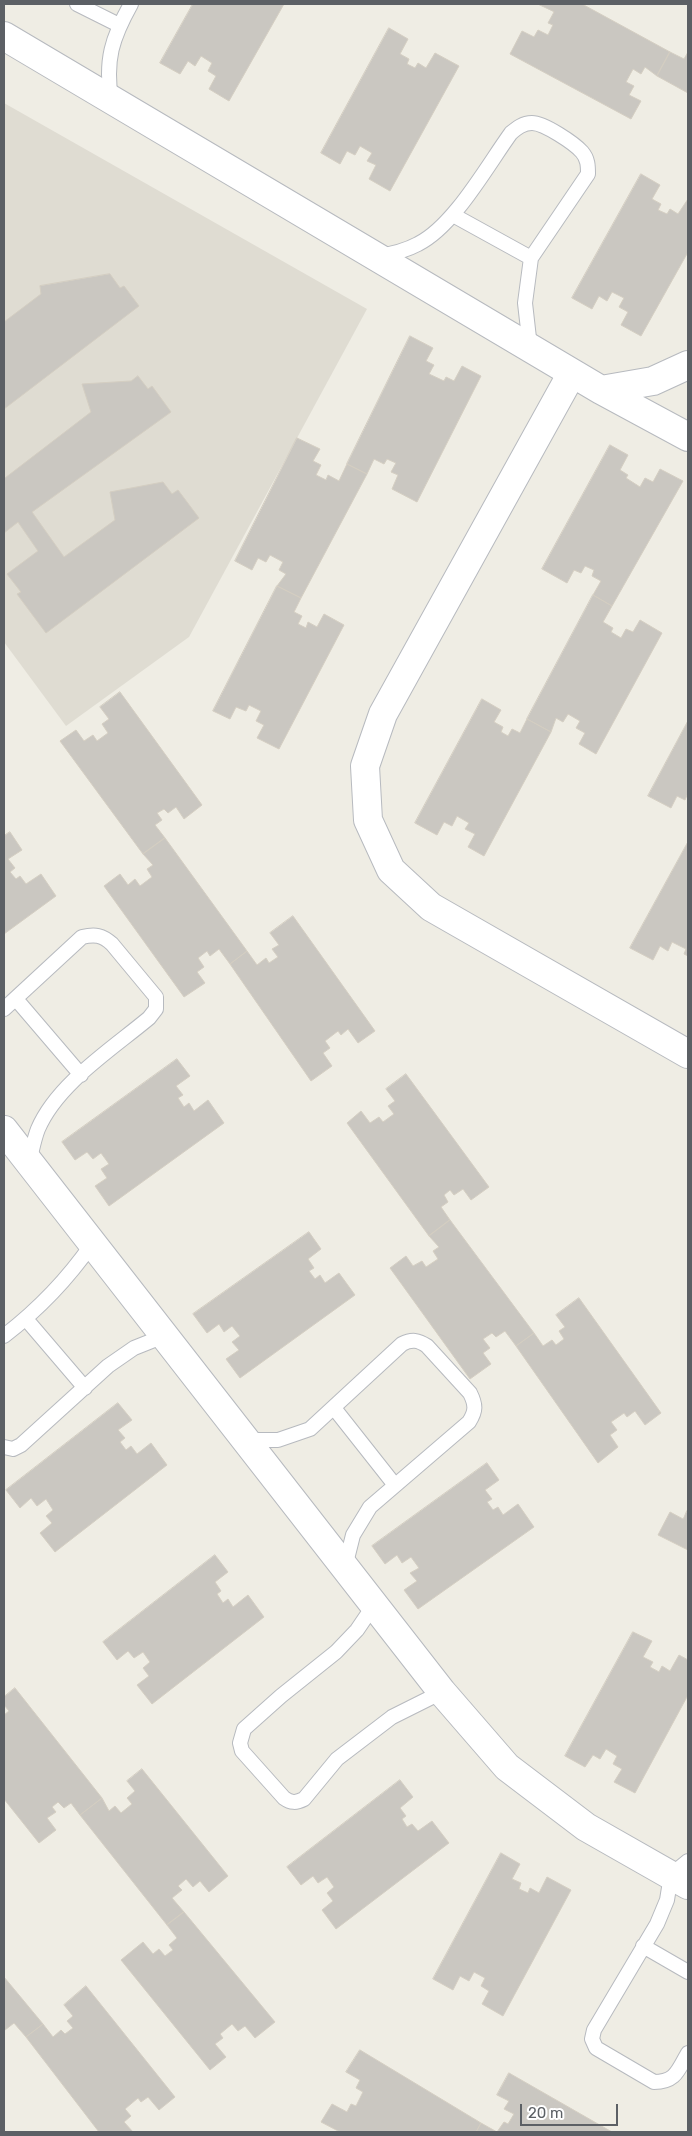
<!DOCTYPE html>
<html>
<head>
<meta charset="utf-8">
<style>
	body { margin:0 }
	#map { position:relative; width:692px; height:2136px; overflow:hidden; background:#efede4; font-family:Rubik,sans-serif }
	canvas { display:block }
	.frame { position:absolute; inset:0; border:5px solid #5c6065; pointer-events:none }
	.scale { position:absolute; left:520px; top:2104px; width:98px; height:22px; box-sizing:border-box; border:2px solid #5c6065; border-top:0; padding-left:6px; font-size:15px; line-height:18px; white-space:nowrap; color:#5c6065; -webkit-text-stroke:4px #fff; paint-order:stroke }
</style>
</head>
<body>
<div id="map">
<canvas width="692" height="2136"></canvas>
<div class="frame"></div>
<div class="scale">20 m</div>
</div>
<script>
const context = document.querySelector('canvas').getContext('2d');
context.lineJoin = 'round';
function fill(path, color) { context.fillStyle = color; context.fill(path, 'evenodd'); }
function strokePath(path, color, width, dash) { context.strokeStyle = color; context.lineWidth = width; context.lineCap = dash ? 'butt' : 'round'; context.setLineDash(dash || []); context.stroke(path); }
fill(new Path2D(`
	M4 103 367 309 189 637 66 726 4 642Z`), '#dfdcd2');
const building = new Path2D(`
	M193 4H284L229 101 209 89 216 76 208 71 212 63 201 56 195 66 188 61 180 74 160 63Z
	M538 4H582L670 52 657 76 645 67 641 74 633 69 626 82 634 86 629 95 641 101 631 119 510 54 522 31 534 37 538 30 548 35 553 25 548 23 554 12Z
	M389 28 408 39 400 54 409 59 407 64 415 68 418 63 426 68 435 53 459 66 390 191 369 179 376 165 367 161 372 153 360 146 355 155 347 151 340 164 321 153Z
	M670 52 684 59 688 52V93L657 76Z
	M641 174 660 185 652 199 661 204 658 210 667 214 670 209 678 214 688 199V252L641 336 621 325 628 312 619 307 624 298 612 292 607 301 599 296 592 309 572 298Z
	M110 274 120 288 124 286 139 306 4 409V322L41 294 40 286Z
	M410 336 433 348 426 361 434 365 429 374 444 381 446 377 454 381 462 366 481 376 417 502 392 489 398 475 391 472 396 463 387 459 384 464 374 459 367 474 347 464Z
	M138 376 148 389 152 386 171 412 32 512 64 557 115 520 110 492 163 482 172 494 178 490 199 518 46 633 17 594 21 592 7 574 38 551 18 522 4 533V477L5 478 91 412 82 384 131 381Z
	M297 438 320 449 313 461 321 465 316 475 326 480 328 475 339 481 347 464 367 474 301 598 277 586 286 574 279 570 283 562 270 555 266 562 258 558 252 570 235 561Z
	M610 445 628 455 620 470 628 475 626 478 640 487 645 478 653 482 660 469 683 481 612 606 593 595 601 581 592 576 594 570 585 566 581 573 574 570 567 583 542 569Z
	M277 586 301 598 294 612 302 616 298 624 306 628 308 622 317 627 324 614 344 625 279 749 257 738 264 725 256 721 261 711 249 705 246 711 236 707 230 719 213 711Z
	M593 595 612 606 603 622 613 628 611 632 621 638 626 629 633 632 640 620 662 633 596 754 579 744 585 733 576 728 580 721 568 714 563 722 556 718 551 732 527 719Z
	M120 692 202 805 184 819 176 807 168 813 164 809 157 813 162 820 155 825 165 838 143 854 60 741 76 730 84 741 93 735 97 741 108 733 102 724 109 719 100 707Z
	M482 699 501 710 494 722 503 727 501 732 508 736 512 729 520 733 527 719 551 732 484 856 468 847 475 834 465 829 469 823 457 816 452 826 444 822 437 835 415 823Z
	M688 721V793L685 800 677 796 671 808 648 796Z
	M10 832 22 850 8 859 15 868 10 872 16 879 20 876 26 884 41 874 56 896 4 934V836Z
	M165 838 247 951 230 964 219 949 210 956 207 951 198 958 204 967 197 972 205 983 184 997 104 886 120 874 128 885 135 879 140 886 152 877 147 869 153 865 143 854Z
	M688 842V956L684 954 686 949 672 942 668 951 660 946 653 960 630 948Z
	M293 916 375 1031 358 1043 348 1029 341 1035 338 1031 325 1041 330 1048 323 1053 332 1066 311 1081 230 964 247 951 257 965 266 958 269 963 278 957 272 949 279 945 270 933Z
	M177 1059 190 1076 176 1086 183 1095 178 1098 184 1107 189 1103 194 1111 208 1100 224 1123 109 1206 95 1186 107 1178 101 1169 109 1164 101 1153 93 1159 87 1152 75 1160 62 1142Z
	M406 1074 489 1187 471 1200 463 1189 454 1195 450 1190 444 1195 448 1202 441 1207 450 1220 429 1236 347 1123 361 1111 370 1123 379 1117 383 1122 394 1114 388 1106 395 1101 386 1089Z
	M450 1220 534 1333 516 1346 505 1331 496 1337 492 1333 483 1339 490 1348 483 1353 491 1364 470 1379 390 1268 406 1256 413 1266 422 1261 426 1267 438 1259 433 1251 439 1247 429 1236Z
	M309 1232 321 1249 308 1259 314 1268 309 1271 315 1279 320 1275 325 1283 339 1273 355 1295 240 1378 226 1359 239 1350 232 1342 240 1336 232 1326 224 1332 219 1324 207 1333 193 1314Z
	M579 1298 661 1413 645 1425 635 1411 627 1417 624 1413 611 1422 617 1430 610 1435 618 1447 598 1463 516 1346 534 1333 543 1346 552 1340 556 1345 564 1339 559 1331 565 1327 556 1315Z
	M118 1403 132 1420 118 1430 125 1438 120 1442 126 1450 131 1446 137 1454 151 1443 167 1465 55 1552 40 1533 52 1523 46 1516 53 1510 46 1499 37 1506 31 1498 20 1508 6 1490Z
	M487 1463 499 1480 485 1490 492 1499 487 1502 493 1510 498 1507 503 1515 518 1504 534 1527 418 1609 404 1590 417 1581 410 1573 419 1568 411 1557 402 1563 397 1555 385 1564 372 1546Z
	M687 1511 688 1512V1550L658 1535 670 1512 683 1519Z
	M215 1555 228 1572 215 1582 221 1591 217 1594 223 1603 228 1599 233 1607 248 1595 264 1617 152 1704 137 1685 149 1676 143 1668 150 1662 143 1652 134 1658 128 1651 117 1660 103 1642Z
	M633 1632 652 1641 643 1657 653 1662 650 1667 659 1672 662 1666 670 1671 679 1655 688 1660V1695L635 1793 614 1782 622 1769 613 1764 617 1756 606 1749 600 1759 593 1755 585 1767 565 1756Z
	M15 1688 102 1798 80 1815 71 1803 64 1808 58 1802 52 1807 56 1812 47 1818 56 1830 39 1843 4 1799V1715L9 1711 4 1705V1697Z
	M142 1769 228 1876 209 1892 200 1881 193 1887 186 1879 178 1886 182 1890 172 1898 184 1912 167 1925 80 1815 102 1798 109 1811 115 1806 121 1813 132 1804 127 1798 135 1791 127 1781Z
	M400 1780 413 1797 400 1808 406 1816 402 1819 407 1827 412 1824 418 1831 432 1821 449 1843 336 1929 322 1910 333 1901 327 1893 334 1887 327 1877 318 1883 313 1876 301 1885 287 1867Z
	M501 1853 520 1864 512 1879 521 1883 519 1889 528 1893 530 1888 539 1893 547 1877 571 1890 503 2016 482 2004 489 1991 481 1986 485 1978 474 1972 469 1981 460 1976 453 1990 433 1979Z
	M184 1912 275 2022 255 2038 245 2026 238 2031 232 2024 220 2034 223 2038 215 2044 226 2057 210 2070 121 1960 143 1942 153 1954 159 1949 165 1956 173 1950 169 1945 177 1938 167 1925Z
	M4 1977 43 2024 26 2037 14 2023 5 2030 4 2029Z
	M86 1986 175 2097 159 2110 148 2097 141 2102 138 2098 125 2109 131 2116 124 2122 133 2132H99L26 2037 43 2024 53 2037 61 2030 65 2034 73 2028 67 2021 73 2016 64 2005Z
	M360 2050 481 2123 476 2132H340L321 2122 332 2104 347 2112 351 2104 356 2106 363 2092 356 2088 360 2080 346 2072Z
	M509 2073 612 2132H476L481 2123 497 2132 504 2122 508 2124 514 2114 504 2109 509 2101 497 2095Z`);
fill(building, '#cac7c1');
strokePath(building, '#d4cec2', 1);
const lane = new Path2D(`
	M77 4 119 25
	M111 99C105 60 112 38 131 4
	M453 215 531 258
	M378 256C392 254 405 251 418 244 454 226 487 166 511 133 517 128 523 123 532 123 544 123 574 143 582 152 588 159 588 166 588 174L531 258 525 303 530 347
	M16 999 81 1075
	M4 1009 82 937C95 934 102 935 112 944L156 997V1009L149 1018C112 1049 57 1084 38 1129 34 1139 32 1151 29 1162
	M26 1319 85 1388
	M4 1336C39 1309 67 1280 92 1244
	M334 1408 394 1484
	M245 1440H278L310 1429 402 1344C412 1339 418 1340 427 1346L470 1393C476 1405 476 1411 469 1422L370 1507 353 1535 345 1567
	M4 1447 13 1449 21 1445 108 1366 134 1348 164 1336
	M374 1605 357 1630 336 1652 281 1696 244 1729 240 1743 242 1751 284 1798C291 1803 296 1803 304 1799L337 1759 392 1717 442 1692
	M688 1861 671 1875 667 1900 657 1924 594 2030 592 2039 596 2048 654 2082C676 2082 678 2070 688 2053
	M643 1946 688 1972`);
const street = new Path2D(`
	M4 36 601 390 688 437
	M572 373 383 714 365 766 368 820 391 870 431 907 688 1054
	M601 390 653 381 688 365
	M4 1130 442 1692 507 1767 586 1827 688 1885`);
strokePath(lane, '#b7babf', 16);
strokePath(street, '#b7babf', 30);
strokePath(lane, '#fff', 14);
strokePath(street, '#fff', 28);
</script>
</body>
</html>
